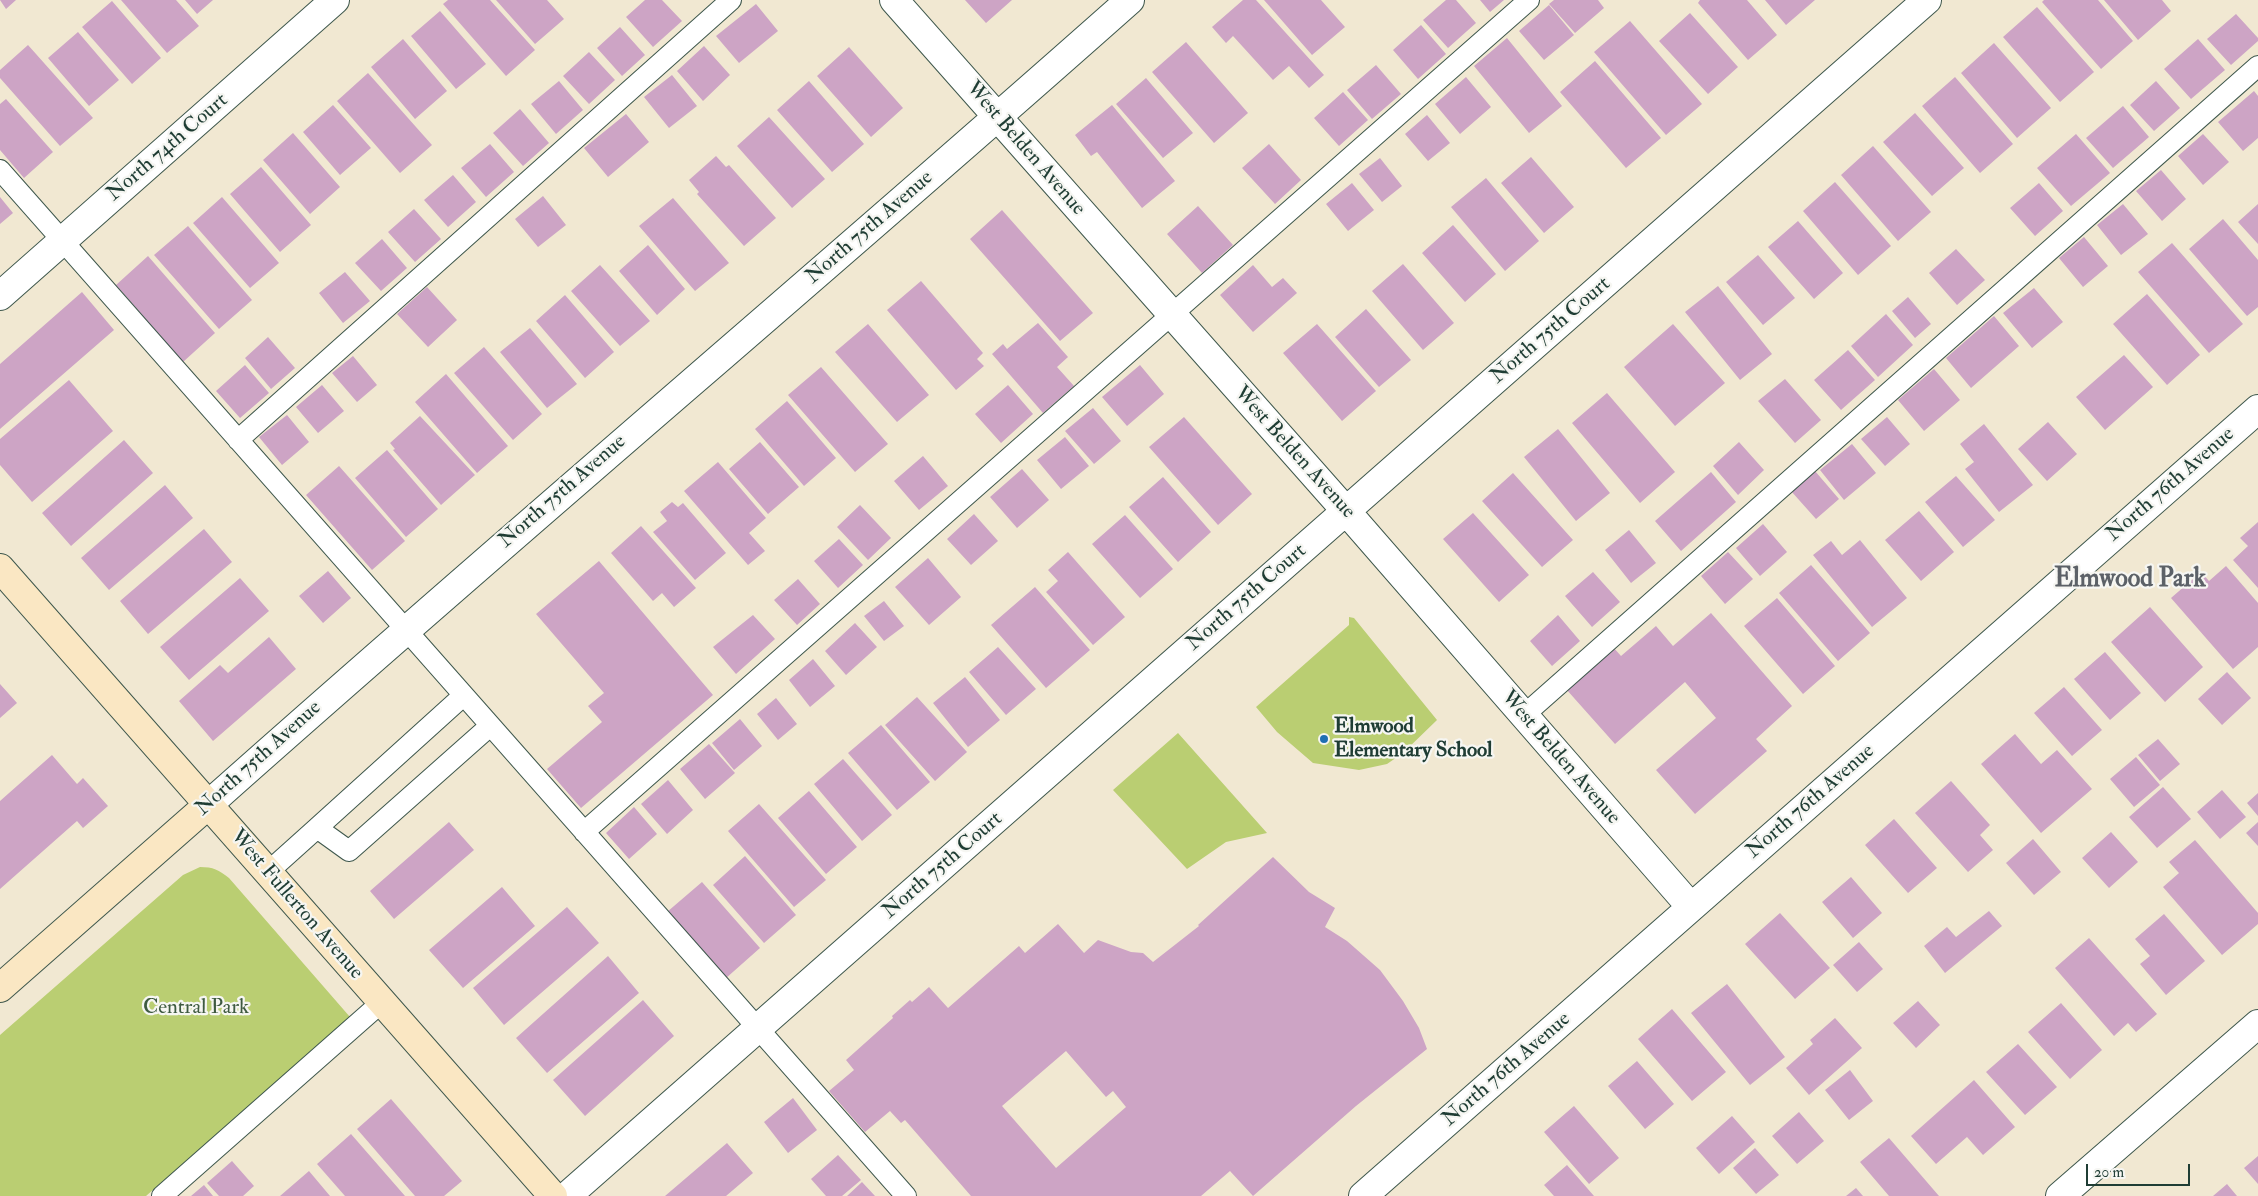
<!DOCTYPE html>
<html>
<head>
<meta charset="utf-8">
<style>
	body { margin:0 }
	#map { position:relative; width:2258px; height:1196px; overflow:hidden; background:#f1e8d2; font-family:"IM FELL Double Pica",serif }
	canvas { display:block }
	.scale { position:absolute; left:2086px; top:1164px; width:104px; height:22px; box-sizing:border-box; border:2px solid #1f3d34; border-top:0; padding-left:6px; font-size:15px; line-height:18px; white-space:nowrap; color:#1f3d34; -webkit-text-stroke:4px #f6f6f2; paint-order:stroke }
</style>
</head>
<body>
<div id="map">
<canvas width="2258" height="1196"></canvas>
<div class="scale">20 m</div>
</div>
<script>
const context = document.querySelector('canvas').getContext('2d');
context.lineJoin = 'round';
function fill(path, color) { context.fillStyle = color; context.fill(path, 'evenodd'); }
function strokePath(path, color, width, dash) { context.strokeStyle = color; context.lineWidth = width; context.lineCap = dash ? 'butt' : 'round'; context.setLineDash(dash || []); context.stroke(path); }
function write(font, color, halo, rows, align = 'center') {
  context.font = font + ' "IM FELL Double Pica",serif'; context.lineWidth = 4.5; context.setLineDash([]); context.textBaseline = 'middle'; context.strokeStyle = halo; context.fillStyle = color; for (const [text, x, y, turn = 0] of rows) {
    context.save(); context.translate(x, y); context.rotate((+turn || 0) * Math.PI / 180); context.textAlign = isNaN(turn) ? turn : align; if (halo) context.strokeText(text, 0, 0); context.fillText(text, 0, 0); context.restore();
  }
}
fill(new Path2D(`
	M1349 617 1354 618 1437 720 1403 753 1387 764 1359 770 1313 763 1277 732 1256 707 1349 625Z
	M1178 733 1267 833 1226 842 1187 869 1113 790Z
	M200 867C213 867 219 870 229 878L350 1017 146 1196H0V1035L183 875Z`), '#bace72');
fill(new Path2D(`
	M0 0H16L6 9Z
	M121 0H176L199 26 167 53Z
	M185 0H213L197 14Z
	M448 0H490L535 50 506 76 443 4Z
	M496 0H547L564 19 535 44Z
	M645 0H662L682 21 653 47 626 17Z
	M965 0H1012L986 23Z
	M1243 0H1256L1324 75 1309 88 1289 66 1273 80 1233 36 1226 43 1212 27Z
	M1264 0H1321L1345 27 1312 55Z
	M1446 0H1456L1476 23 1448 48 1423 20Z
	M1480 0H1504L1490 12Z
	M1554 0H1598L1604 8 1575 33 1549 4Z
	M1700 0H1747L1777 35 1748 60 1698 3Z
	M1765 0H1815L1786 25Z
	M2044 0H2098L2133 41 2101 69 2042 2Z
	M2104 0H2162L2171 11 2138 40Z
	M112 1 161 58 132 84 82 27Z
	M756 4 778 31 739 63 716 36Z
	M1549 5 1574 35 1544 60 1519 31Z
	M2037 7 2094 72 2060 102 2003 37Z
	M440 11 486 64 456 89 411 36Z
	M1690 13 1738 67 1708 94 1659 41Z
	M2236 14 2258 38V41L2231 65 2207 39Z
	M1630 21 1702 104 1666 135 1594 52Z
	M1421 25 1446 54 1418 79 1393 50Z
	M620 27 645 55 622 76 597 48Z
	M78 32 119 80 89 106 48 58Z
	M1507 38 1562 106 1529 133 1474 66Z
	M403 39 447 91 415 119 371 67Z
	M2198 39 2225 70 2191 99 2164 69Z
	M1186 42 1248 113 1214 143 1152 72Z
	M1994 43 2051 108 2017 138 1961 73Z
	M28 45 93 118 60 146 0 78V70Z
	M704 46 730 75 703 101 677 71Z
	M849 47 903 108 871 137 817 76Z
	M589 52 615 80 589 104 563 76Z
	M1595 61 1661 138 1626 168 1560 92Z
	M1376 65 1401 94 1372 119 1347 90Z
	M368 73 432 145 400 173 337 101Z
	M672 75 697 106 669 128 644 97Z
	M1466 77 1491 107 1460 134 1435 104Z
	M1955 77 2013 144 1980 173 1922 106Z
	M1146 78 1193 133 1163 158 1116 104Z
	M559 81 583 110 556 134 531 104Z
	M809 81 864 144 832 172 777 110Z
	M2156 81 2180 108 2154 131 2130 105Z
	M2254 91 2258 96V138L2243 151 2218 122Z
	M1343 92 1368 120 1339 146 1314 118Z
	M6 99 53 152 24 178 0 150V104Z
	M333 105 371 148 340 175 303 132Z
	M1112 105 1175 181 1142 208 1097 152 1091 156 1075 135Z
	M2123 106 2149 137 2113 168 2086 138Z
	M520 109 549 143 523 166 493 133Z
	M1915 113 1964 168 1932 196 1883 142Z
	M626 114 649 142 608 177 584 148Z
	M1427 115 1450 143 1428 161 1405 134Z
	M769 117 825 179 792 208 737 146Z
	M293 133 340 187 310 214 263 160Z
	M2076 134 2110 173 2071 206 2037 168Z
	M2203 134 2229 162 2203 185 2178 156Z
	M490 144 514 172 486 197 461 168Z
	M1269 144 1301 180 1275 204 1242 168Z
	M1873 146 1931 212 1898 241 1841 175Z
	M716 156 726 167 729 165 776 218 744 246 697 194 699 192 689 180Z
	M1531 157 1574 207 1544 233 1501 183Z
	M1380 158 1402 186 1382 202 1359 174Z
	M261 167 311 225 280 252 230 194Z
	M2161 170 2186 199 2162 221 2136 191Z
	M453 175 476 202 448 227 424 200Z
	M1486 178 1539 241 1505 271 1451 207Z
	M1835 182 1891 246 1858 275 1803 211Z
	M1352 183 1374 210 1348 231 1326 204Z
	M2039 183 2063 211 2035 236 2010 208Z
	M543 196 566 225 538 247 515 219Z
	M0 197 13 213 0 224Z
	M222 197 279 263 250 288 193 223Z
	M673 198 729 263 695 291 639 226Z
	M2123 204 2148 234 2121 255 2097 225Z
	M2258 204V244L2238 222Z
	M1198 206 1233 245 1202 273 1167 234Z
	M414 209 441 239 415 262 388 232Z
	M1002 210 1093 313 1060 341 970 239Z
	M2223 219 2258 260V307L2247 316 2189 249Z
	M1798 221 1843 273 1814 299 1768 247Z
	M1453 225 1496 274 1465 302 1422 253Z
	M188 226 252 300 219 329 154 255Z
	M2084 237 2108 266 2083 287 2059 258Z
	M382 239 407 268 381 291 355 263Z
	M2172 243 2243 324 2209 353 2138 272Z
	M648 245 685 289 657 315 619 271Z
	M1956 249 1985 280 1957 305 1929 273Z
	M1758 255 1795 298 1763 325 1726 282Z
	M148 256 215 333 183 362 116 285Z
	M1403 264 1454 323 1423 350 1372 291Z
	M600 265 650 321 620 346 571 291Z
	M1253 265 1272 287 1283 278 1297 293 1253 332 1220 295Z
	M345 272 370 301 343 323 319 293Z
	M921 281 983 353 977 359 984 366 956 390 887 310Z
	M1718 286 1772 354 1740 380 1685 312Z
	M427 287 457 320 428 347 397 314Z
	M2034 288 2063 322 2032 348 2003 313Z
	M82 292 114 330 0 429V364Z
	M2147 294 2200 355 2167 385 2113 324Z
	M565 295 614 352 585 378 536 321Z
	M1908 297 1931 324 1915 338 1892 311Z
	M1366 309 1411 360 1379 387 1335 337Z
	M1886 314 1913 345 1878 377 1851 346Z
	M1994 316 2019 346 1971 388 1946 358Z
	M1038 323 1068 357 1057 367 1074 386 1043 413 992 354 1003 344 1007 349Z
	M868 324 929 395 897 422 835 352Z
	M1317 324 1376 391 1342 421 1283 353Z
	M1673 324 1725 383 1675 426 1624 367Z
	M530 328 577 384 547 408 500 352Z
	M268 337 295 368 271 389 245 358Z
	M484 347 542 414 513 440 454 373Z
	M1848 350 1875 380 1841 410 1814 380Z
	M2124 355 2153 387 2105 430 2076 397Z
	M353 356 377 385 357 402 332 373Z
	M245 365 269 393 240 418 216 391Z
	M1140 365 1164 394 1127 426 1102 397Z
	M821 367 888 444 855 472 788 395Z
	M1934 369 1960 400 1924 431 1898 400Z
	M446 374 508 446 477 473 415 402Z
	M1785 379 1821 420 1795 443 1758 401Z
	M69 380 113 431 32 502 0 465V439Z
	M322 385 344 411 318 433 296 407Z
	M1008 385 1033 414 1001 443 975 414Z
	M1607 393 1675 472 1640 503 1572 423Z
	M787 401 836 458 804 486 755 429Z
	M1093 408 1121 441 1094 464 1065 431Z
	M287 415 309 442 282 465 259 437Z
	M420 416 475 475 441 505 393 450 395 449 390 443Z
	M1184 417 1252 494 1218 525 1149 447Z
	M1887 417 1910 444 1885 466 1861 439Z
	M2048 422 2077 454 2047 481 2018 449Z
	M1984 424 2033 485 1999 512 1965 469 1974 462 1960 444Z
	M1558 429 1610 493 1576 521 1524 457Z
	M1065 437 1089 466 1061 489 1037 460Z
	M124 440 153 473 71 546 42 513Z
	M760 442 799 487 768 514 729 469Z
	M1739 442 1764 470 1738 495 1713 466Z
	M1852 444 1876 473 1844 500 1820 470Z
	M387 450 438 509 406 537 355 478Z
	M923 456 948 486 919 510 894 481Z
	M718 462 766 518 749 533 765 551 748 565 684 491Z
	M339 466 405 541 372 570 306 495Z
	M1022 469 1049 500 1017 528 990 497Z
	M1815 471 1839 499 1816 519 1791 491Z
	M1711 472 1736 502 1681 551 1655 521Z
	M1513 473 1573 540 1542 567 1482 501Z
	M1956 476 1995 520 1963 547 1925 502Z
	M1163 477 1211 532 1178 562 1129 507Z
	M165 485 193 518 109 590 81 558Z
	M672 502 678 507 683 503 726 553 695 580 653 532 667 521 660 512Z
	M860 505 891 538 868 560 837 527Z
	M1919 511 1954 552 1921 581 1885 540Z
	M1473 513 1529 575 1499 602 1443 539Z
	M974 514 998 541 971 565 947 539Z
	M1125 515 1173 569 1140 598 1092 544Z
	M2258 522V588L2233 560 2248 546 2240 538Z
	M1763 524 1787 552 1760 576 1736 548Z
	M641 526 696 588 674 607 662 593 653 601 611 553Z
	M204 529 232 562 148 634 120 601Z
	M1629 530 1656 563 1631 583 1605 550Z
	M839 539 863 565 838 588 814 561Z
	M1860 540 1907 598 1872 627 1813 555 1831 541 1842 555Z
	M1068 552 1125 617 1093 645 1046 592 1058 581 1048 570Z
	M1728 552 1753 579 1725 604 1701 576Z
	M928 558 961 597 929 625 895 587Z
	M599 561 713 695 581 808 547 769 602 722 588 706 604 693 536 614Z
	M1811 565 1870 633 1838 661 1779 593Z
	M2226 566 2258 603V647L2233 669 2171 598 2201 572 2209 581Z
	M328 571 351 598 323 623 299 596Z
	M1593 572 1620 602 1592 627 1565 596Z
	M240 578 269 611 189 680 160 647Z
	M798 579 820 604 797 625 774 600Z
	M1035 587 1090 650 1046 688 991 625Z
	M1777 598 1835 666 1803 694 1744 626Z
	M884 601 904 626 884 641 864 616Z
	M2150 607 2203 667 2165 702 2111 642Z
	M1711 613 1792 706 1756 739 1767 751 1695 814 1656 770 1716 718 1685 682 1615 744 1566 689 1613 647 1621 656 1656 626 1673 646Z
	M753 615 775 639 736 674 713 647Z
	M1558 615 1580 641 1552 666 1530 641Z
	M855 623 877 647 846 675 825 651Z
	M269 637 296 669 213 741 179 701 220 665 228 673Z
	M998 647 1036 689 1006 715 969 672Z
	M2105 652 2141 693 2110 720 2074 679Z
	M813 659 835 686 810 707 789 680Z
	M2227 672 2251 698 2222 725 2198 699Z
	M965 677 1000 720 968 747 933 703Z
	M0 684 17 703 0 718Z
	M2064 687 2102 730 2072 756 2034 713Z
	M917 697 967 752 935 781 885 725Z
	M776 698 797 724 778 740 757 714Z
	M740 719 762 746 734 770 712 743Z
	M881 725 930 782 897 810 848 753Z
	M2015 734 2041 764 2057 750 2092 789 2041 833 1981 764Z
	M2158 739 2180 764 2160 781 2138 755Z
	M709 744 735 773 705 799 680 769Z
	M52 755 77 784 83 778 108 806 83 828 77 821 0 889V801Z
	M2136 757 2160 785 2134 807 2110 779Z
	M843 759 892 815 862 841 814 784Z
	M668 780 693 810 667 834 641 804Z
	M1951 781 1990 825 1980 835 1993 850 1968 872 1915 813Z
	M2163 787 2191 819 2157 848 2129 817Z
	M2222 790 2246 817 2220 839 2197 812Z
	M809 791 857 847 826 874 778 818Z
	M2258 793V816L2247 803Z
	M759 804 826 880 794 907 728 831Z
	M634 807 657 834 629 859 606 833Z
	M1894 819 1937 868 1908 893 1865 845Z
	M449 822 474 850 394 919 370 891Z
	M2258 822V846L2246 833Z
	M2111 832 2138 862 2109 888 2082 858Z
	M2033 839 2061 872 2034 895 2006 863Z
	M2195 840 2258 913V924L2222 955 2163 887 2179 873 2169 862Z
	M745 856 796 915 764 943 713 885Z
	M1273 857 1309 892 1335 908 1325 927 1347 941 1380 970 1403 1001 1419 1028 1427 1049 1356 1106 1253 1196 1230 1171 1201 1196H971L905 1120 901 1123 890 1111 865 1132 829 1091 854 1070 846 1060 893 1018 892 1016 910 1000 912 1002 929 987 948 1008 1019 946 1025 953 1058 924 1084 953 1098 940 1131 952 1143 953 1153 962 1199 926 1198 925ZM1066 1051 1106 1097 1113 1091 1126 1107 1056 1168 1002 1106Z
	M1851 877 1882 913 1853 938 1822 902Z
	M702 882 760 948 725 979 667 912Z
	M502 887 535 926 463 988 429 950Z
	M567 907 599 943 504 1025 473 988Z
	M1989 911 2002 926 1945 973 1924 946 1947 927 1956 937Z
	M1780 913 1830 968 1795 999 1745 944Z
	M2164 914 2205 961 2166 995 2140 964 2150 956 2135 939Z
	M2089 938 2157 1014 2136 1032 2128 1023 2114 1036 2055 968Z
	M1859 942 1883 969 1857 992 1833 965Z
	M608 956 639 993 547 1073 516 1038Z
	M1727 984 1785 1057 1750 1085 1691 1013Z
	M643 1000 674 1036 585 1116 553 1080Z
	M1918 1001 1940 1025 1916 1048 1893 1023Z
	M2061 1003 2102 1050 2070 1079 2028 1032Z
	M1672 1009 1726 1072 1692 1101 1638 1039Z
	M1835 1018 1862 1048 1809 1095 1786 1068 1813 1044 1810 1040Z
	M2018 1044 2057 1087 2025 1115 1986 1072Z
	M1637 1061 1674 1104 1645 1129 1608 1086Z
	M1850 1070 1873 1101 1849 1120 1825 1090Z
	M1974 1080 2015 1127 1983 1155 1967 1137 1936 1164 1911 1136Z
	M793 1098 817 1130 788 1153 764 1122Z
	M391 1099 462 1181 444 1196H415L357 1129Z
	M1574 1106 1619 1158 1589 1184 1544 1132Z
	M1799 1112 1824 1141 1797 1164 1772 1136Z
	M1732 1116 1755 1142 1719 1174 1696 1148Z
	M351 1134 405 1196H345L317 1164Z
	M1889 1138 1939 1196H1889L1860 1162Z
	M727 1143 753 1173 726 1196H665Z
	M1755 1148 1779 1175 1756 1194 1733 1168Z
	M838 1155 861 1180 842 1196H826L811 1179Z
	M2258 1156V1184L2244 1168Z
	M232 1161 254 1186 243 1196H219L207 1183Z
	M1567 1165 1594 1196H1554L1544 1185Z
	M309 1171 330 1196H280Z
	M862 1182 875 1196H847Z
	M2227 1184 2237 1196H2213Z
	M204 1185 213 1196H191Z
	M1856 1188 1863 1196H1846Z`), '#cda4c5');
const lane = new Path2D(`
	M0 170 906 1196
	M238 440 731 0
	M1523 716 2258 66
	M317 828 463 696
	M584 832 1529 0
	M268 872 317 828 349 851 490 726
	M162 1196 382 1002`);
const street = new Path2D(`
	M894 0 1346 511 1691 907
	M0 296 335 0
	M208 805C513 533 825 271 1130 0
	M567 1196 1927 0
	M1363 1196 2258 409
	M2060 1196 2258 1024`);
const secondary = new Path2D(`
	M0 568 553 1196
	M0 988 208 805`);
strokePath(lane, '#3e574c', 22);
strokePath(street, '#3e574c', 30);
strokePath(secondary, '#3e574c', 30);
strokePath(lane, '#fff', 20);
strokePath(street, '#fff', 28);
strokePath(secondary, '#fae7c3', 28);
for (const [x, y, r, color] of [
	[1324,739,5,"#1f6fb2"]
]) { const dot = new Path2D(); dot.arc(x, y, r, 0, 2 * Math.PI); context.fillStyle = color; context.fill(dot); strokePath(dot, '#f6f6f2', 2); }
write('21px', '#1f3d34', '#f6f6f2', [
	["North 74th Court",168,148,-41],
	["West Belden Avenue",1025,149,49],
	["North 75th Avenue",870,228,-41],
	["North 75th Court",1551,331,-41],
	["West Belden Avenue",1294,453,48],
	["North 76th Avenue",2171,485,-41],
	["North 75th Avenue",563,492,-41],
	["North 75th Court",1247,598,-41],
	["West Belden Avenue",1560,758,49],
	["North 75th Avenue",259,759,-42],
	["North 76th Avenue",1811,802,-41],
	["North 75th Court",943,866,-41],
	["West Fullerton Avenue",296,905,49],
	["North 76th Avenue",1507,1070,-41]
]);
write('bold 21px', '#1f3d34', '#f6f6f2', [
	["Elmwood",1334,727],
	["Elementary School",1334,751]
], 'left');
write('21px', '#3e5a40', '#f6f6f2', [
	["Central Park",196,1008]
]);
write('bold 26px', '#5c6167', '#f6f6f2', [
	["Elmwood Park",2130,580]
]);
</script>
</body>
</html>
